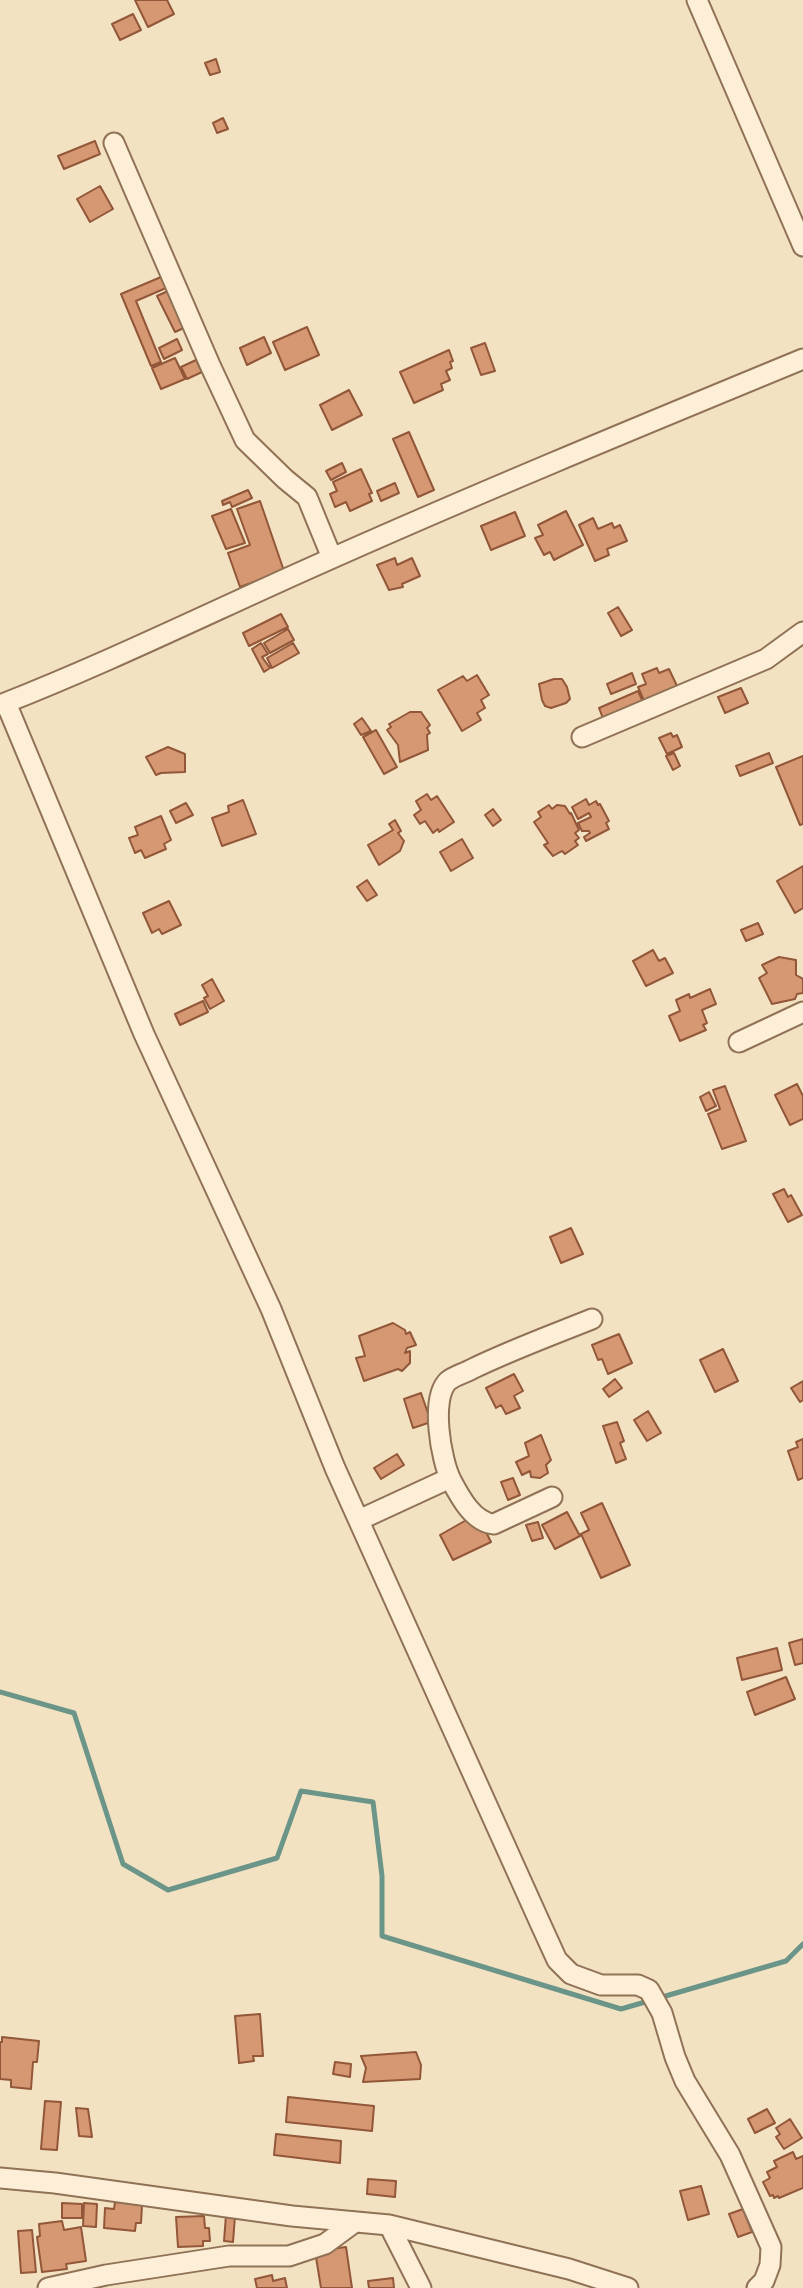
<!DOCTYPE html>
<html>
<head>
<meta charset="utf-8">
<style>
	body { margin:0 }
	canvas { display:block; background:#f3e2c2 }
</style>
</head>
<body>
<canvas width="803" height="2288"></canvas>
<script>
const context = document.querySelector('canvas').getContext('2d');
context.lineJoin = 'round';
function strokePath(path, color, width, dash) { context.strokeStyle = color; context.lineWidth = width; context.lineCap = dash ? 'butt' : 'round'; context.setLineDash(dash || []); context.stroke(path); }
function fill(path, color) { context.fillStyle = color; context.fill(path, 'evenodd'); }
strokePath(new Path2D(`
	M0 1692 74 1713 123 1864 168 1890 277 1858 301 1791 373 1802 382 1876V1936L621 2009 786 1961 803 1944`), '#6a9588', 5);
const building = new Path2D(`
	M135 0H167L174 14 148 27Z
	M133 14 141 30 120 40 112 24Z
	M216 59 220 72 210 75 205 63Z
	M223 118 228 129 217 133 213 123Z
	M95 141 100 154 64 169 58 156Z
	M100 186 113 209 90 222 77 199Z
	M161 277 166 288 136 301 161 362 151 366 121 294Z
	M168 291 186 327 175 332 157 296Z
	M307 327 319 355 285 370 273 342Z
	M264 337 271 353 247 365 240 348Z
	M177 339 182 350 164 359 159 348Z
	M485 343 495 371 481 375 471 348Z
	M449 350 453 361 450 362 452 368 446 371 450 380 441 384 443 390 414 403 400 372Z
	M175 358 185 379 161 389 152 368Z
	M196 360 202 372 187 379 181 367Z
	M349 390 362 415 332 430 320 405Z
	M409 432 434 490 418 497 393 439Z
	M342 463 346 472 331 480 326 471Z
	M361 469 372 493 369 494 372 501 350 511 346 502 335 507 330 494 337 491 333 482Z
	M395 483 399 493 381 501 377 491Z
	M248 490 252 498 232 507 230 502 223 505 222 501Z
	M260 501 284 571 240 587 228 553 250 545 237 509Z
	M231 509 245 543 226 549 212 516Z
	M566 511 583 545 554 560 550 552 544 555 535 538 543 535 538 525Z
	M515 512 525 536 491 550 481 526Z
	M593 518 598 529 612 523 614 528 620 525 627 541 607 549 609 555 595 561 579 525Z
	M395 558 397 565 412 558 420 576 402 584 403 587 389 590 377 565Z
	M618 607 632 630 621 636 608 613Z
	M281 614 288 627 249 646 243 633Z
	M288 629 294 640 270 653 264 643Z
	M261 643 268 654 262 657 270 668 264 672 252 649Z
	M293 643 299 653 272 668 267 658Z
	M657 668 659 673 669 669 678 688 645 703 638 687 646 684 642 674Z
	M632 673 636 684 611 694 607 684Z
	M477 675 489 695 481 700 485 708 477 713 481 720 462 731 438 690 463 676 467 681Z
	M554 679H562L567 687 570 699 566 703 551 708 545 706 542 700 539 684Z
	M741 688 748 703 725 713 718 697Z
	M638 691 644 704 604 721 599 708Z
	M410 712H421L430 725 427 728 430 733 427 735 428 750 400 762 398 745 387 730 391 727 389 724Z
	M362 718 371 731 361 735 354 724Z
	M376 730 397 767 384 774 363 737Z
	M671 733 673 737 677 735 682 747 667 754 659 738Z
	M168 747 185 754V772L161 773 156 775 146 757Z
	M674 753 680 766 673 770 666 756Z
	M769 753 773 763 740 776 736 766Z
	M803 756V824L800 825 776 767Z
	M427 794 431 800 437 796 454 822 439 832 438 829 433 833 425 821 420 824 414 815 421 810 416 801Z
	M586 799 589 805 596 801 598 805 600 804 609 821 606 823 609 829 586 841 584 837 590 833 589 831H582L578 823 591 817 589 813 578 819 572 807Z
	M243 800 256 834 222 846 212 818 229 812 228 806Z
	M186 803 193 815 176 823 170 811Z
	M549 805 552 809 557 805 565 806 570 814 571 813 579 830 575 833 579 838 575 841 578 845 565 854 562 851 553 856 544 845 548 843 534 822 541 817 538 812Z
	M493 809 501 820 493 826 485 815Z
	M161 816 171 840 164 844 166 849 145 858 141 850 135 853 129 838 138 835 135 827Z
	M395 820 401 831 398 833 404 841 400 851 379 865 368 845 393 830 389 824Z
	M462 839 473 858 451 871 440 852Z
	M803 866V908L795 913 777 881Z
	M367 880 377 895 367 901 357 887Z
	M169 901 181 925 162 934 159 929 152 933 143 913Z
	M758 923 763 934 746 941 741 930Z
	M653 950 659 961 665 958 673 973 646 986 633 961Z
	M779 957 796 960V975L803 979V993L797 994 795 999 772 1004 759 978 767 973 762 965Z
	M212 979 224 1001 210 1009 204 998 208 996 202 985Z
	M710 989 716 1004 702 1010 707 1023 703 1025 706 1030 680 1041 669 1016 680 1011 676 1000 689 994 690 998Z
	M203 1001 208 1012 180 1025 175 1014Z
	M797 1084 803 1096V1119L790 1125 775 1095Z
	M725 1086 746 1141 722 1149 708 1114 720 1109 713 1090Z
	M709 1092 716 1106 706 1111 700 1097Z
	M784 1189 788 1197 791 1195 802 1215 788 1222 773 1194Z
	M571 1228 583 1254 561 1263 550 1237Z
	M393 1323 405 1330 406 1334 410 1332 416 1345 407 1348 405 1353 410 1351V1363L402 1371 398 1369 364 1381 356 1358 365 1356 359 1336Z
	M619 1334 632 1363 608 1374 602 1359 598 1360 592 1345Z
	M723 1349 738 1381 715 1392 700 1360Z
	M514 1374 523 1391 514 1396 520 1408 506 1414 501 1405 496 1408 486 1388Z
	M615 1379 622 1388 609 1397 603 1389Z
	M803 1381V1400L800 1402 791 1388Z
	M421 1393 431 1422 413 1428 404 1399Z
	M648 1411 661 1433 647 1441 634 1420Z
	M617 1422 624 1441 620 1443 626 1459 616 1463 603 1426Z
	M541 1435 551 1460 546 1465 548 1473 540 1478 531 1477 530 1471 522 1475 516 1462 529 1456 525 1443Z
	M803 1439V1478L798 1480 788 1451 798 1447 796 1442Z
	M397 1454 404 1465 381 1479 374 1468Z
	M513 1478 520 1495 508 1500 501 1482Z
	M602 1503 630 1565 601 1578 581 1534 589 1530 581 1513Z
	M567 1512 580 1536 555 1549 542 1525Z
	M477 1514 491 1542 453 1560 440 1535Z
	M538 1522 543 1538 532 1541 526 1525Z
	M803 1639V1663L795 1665 789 1643Z
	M777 1648 782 1670 742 1680 737 1658Z
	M786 1677 795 1699 755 1715 747 1692Z
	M260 2014 263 2056H253L254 2061 239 2063 235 2016Z
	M2 2037 39 2041 37 2062H33L31 2089 11 2087V2080L0 2079V2042H2Z
	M416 2052 421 2065 420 2079 363 2082 366 2068 361 2056Z
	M335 2062 351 2064 350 2077 333 2074Z
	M288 2097 374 2106 372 2131 286 2122Z
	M45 2101 61 2102 57 2150 41 2149Z
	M76 2108 88 2109 92 2137 79 2136Z
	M767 2109 775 2123 755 2133 748 2119Z
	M790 2119 802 2138 784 2149 776 2137 780 2134 776 2128Z
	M276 2134 341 2141 340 2163 274 2155Z
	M793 2152 796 2159 803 2156V2188L779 2198 778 2196 774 2198 773 2195 770 2196 763 2182 770 2178 767 2172 777 2167 774 2161Z
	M368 2179 396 2181 395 2197 367 2194Z
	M701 2186 709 2214 688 2220 680 2191Z
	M115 2202 142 2205 141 2223H136L135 2231 104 2228 105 2208 114 2209Z
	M62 2203 82 2204V2218H62Z
	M84 2203 97 2204 96 2227 83 2226Z
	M743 2209 752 2232 738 2237 729 2214Z
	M226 2215 235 2216 233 2242 224 2241Z
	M204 2216 205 2228H209L210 2241H203V2246L178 2247 176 2217Z
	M62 2221 64 2230 81 2227 86 2261 66 2264 67 2269 42 2272 37 2237 40 2236 39 2224Z
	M32 2230 36 2272 21 2273 18 2231Z
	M346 2247 352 2288H321L315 2251Z
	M272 2275 273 2281 285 2278 287 2288H257L255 2279Z
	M393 2278 394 2288H369L368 2281Z`);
fill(building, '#d69773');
strokePath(building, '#925739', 2);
const street = new Path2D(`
	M697 0 803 246
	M114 143 210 365 245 440 285 479 307 497 332 558
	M6 703 144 1034 271 1309 335 1468 541 1925 557 1960 571 1974 601 1985H638L649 1990 662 2013 675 2057 685 2081 730 2155 771 2247 770 2265 764 2281 757 2288
	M0 705C105 664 207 614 310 568 473 495 638 427 803 359
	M582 737 766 659 803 632
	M739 1042 803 1012
	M552 1497 494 1524C473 1522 460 1497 451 1480 441 1460 430 1398 448 1381 454 1376 465 1373 472 1369 511 1350 552 1335 592 1319
	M359 1520 450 1478
	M0 2178 55 2183 292 2216 389 2225 569 2269 628 2288
	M389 2225 421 2288
	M48 2288 106 2275 229 2256H289L325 2244 355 2222`);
strokePath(street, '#907256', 23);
strokePath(street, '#fdefd7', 19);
</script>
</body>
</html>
